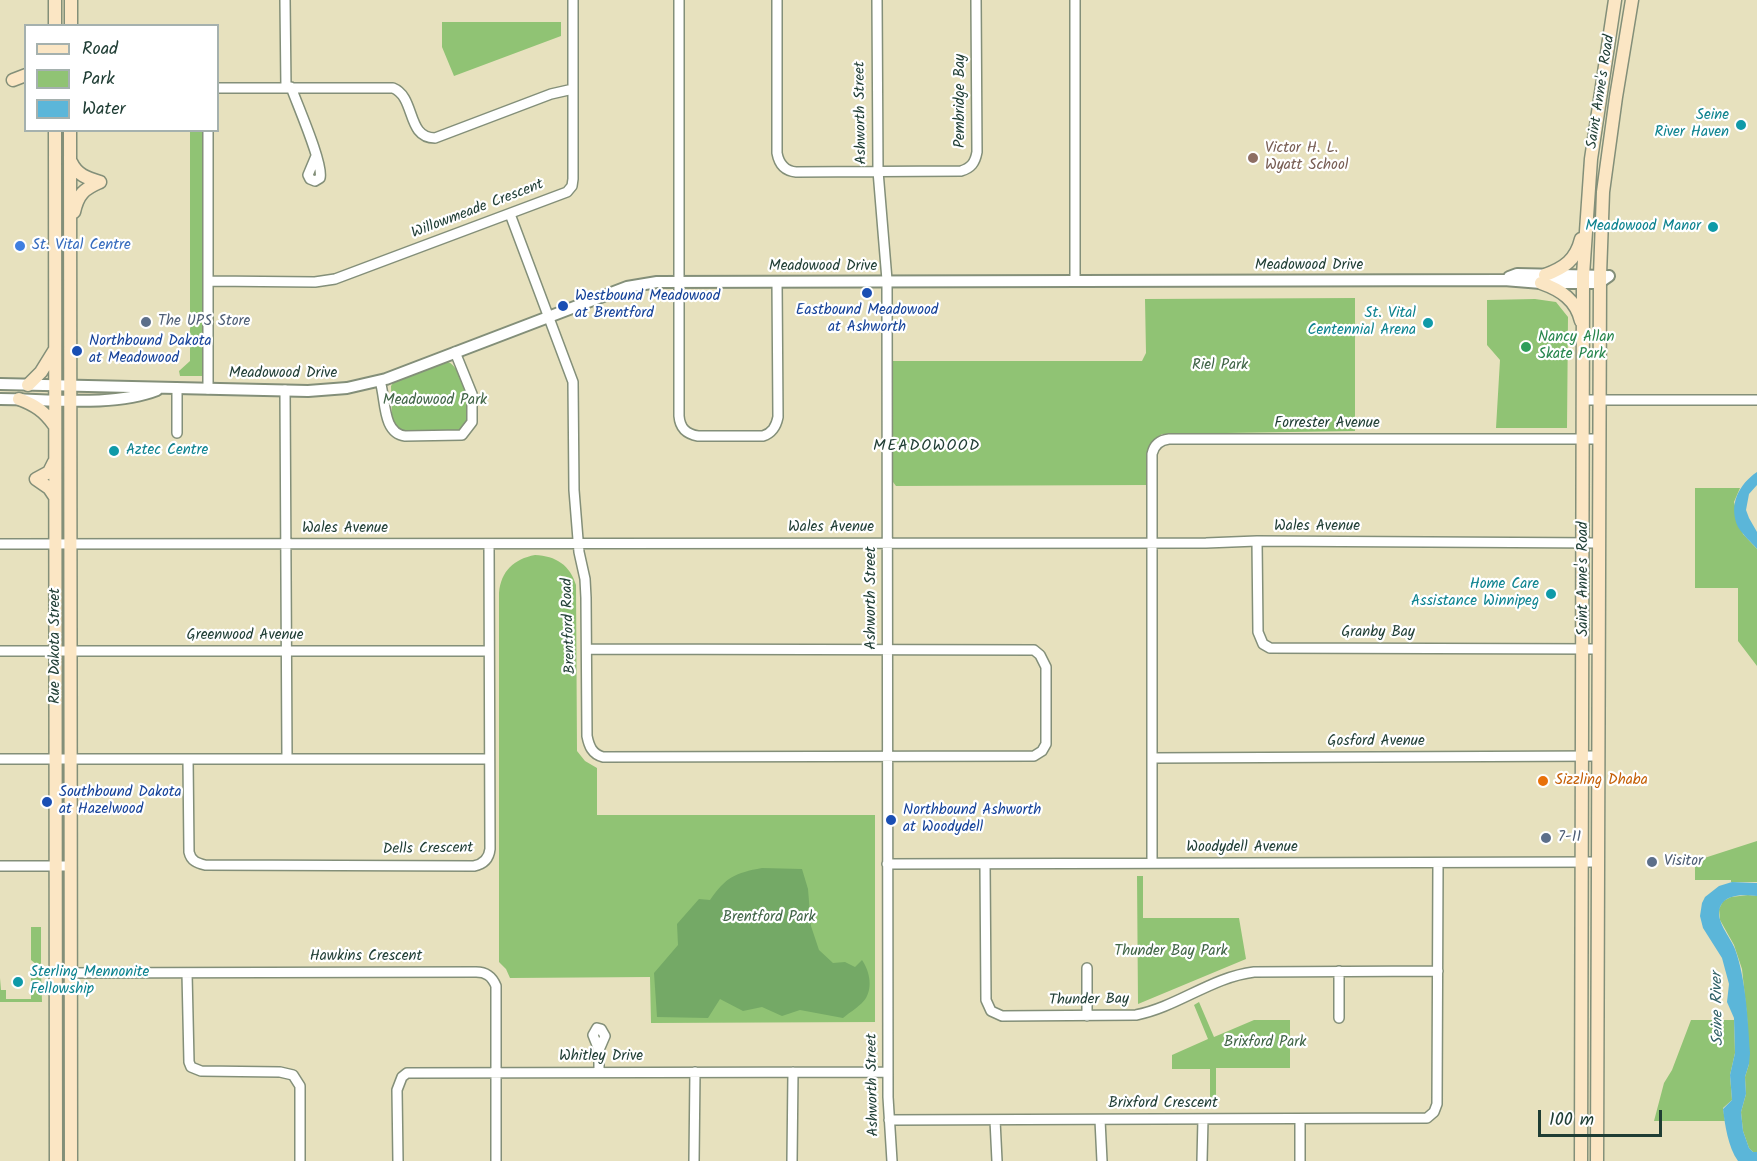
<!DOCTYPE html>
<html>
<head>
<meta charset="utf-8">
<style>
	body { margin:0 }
	#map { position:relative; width:1757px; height:1161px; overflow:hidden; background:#e7e1be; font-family:Kalam,sans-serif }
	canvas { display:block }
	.legend { position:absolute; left:24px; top:24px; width:195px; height:108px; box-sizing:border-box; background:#fff; border:2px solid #a5b1ae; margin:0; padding:8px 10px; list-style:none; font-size:18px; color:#1f3d34 }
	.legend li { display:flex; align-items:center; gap:12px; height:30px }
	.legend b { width:30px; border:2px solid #a5b1ae }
	.scale { position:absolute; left:1538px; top:1110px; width:124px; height:27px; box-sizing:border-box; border:3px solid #1f3d34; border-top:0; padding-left:8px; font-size:18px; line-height:21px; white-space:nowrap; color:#1f3d34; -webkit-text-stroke:4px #fff; paint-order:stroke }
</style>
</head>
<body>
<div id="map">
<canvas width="1757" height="1161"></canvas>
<ul class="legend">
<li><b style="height:8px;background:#fbe6c4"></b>Road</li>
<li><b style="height:16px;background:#90c374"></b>Park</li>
<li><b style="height:16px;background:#5bb6d9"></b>Water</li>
</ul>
<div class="scale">100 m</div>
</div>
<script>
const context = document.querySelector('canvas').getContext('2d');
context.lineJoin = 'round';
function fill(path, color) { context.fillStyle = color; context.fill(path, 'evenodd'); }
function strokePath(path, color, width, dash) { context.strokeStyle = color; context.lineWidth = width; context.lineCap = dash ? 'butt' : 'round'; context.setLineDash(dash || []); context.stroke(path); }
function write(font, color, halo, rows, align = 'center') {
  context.font = font + ' Kalam,sans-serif'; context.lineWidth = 4.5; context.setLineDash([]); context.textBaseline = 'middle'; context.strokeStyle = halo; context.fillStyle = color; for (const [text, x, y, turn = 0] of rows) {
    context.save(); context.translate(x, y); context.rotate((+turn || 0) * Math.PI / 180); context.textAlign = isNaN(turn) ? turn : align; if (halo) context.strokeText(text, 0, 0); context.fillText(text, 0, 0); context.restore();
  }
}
fill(new Path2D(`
	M442 22H561V36L454 76 442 47Z
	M190 131H203V376H180L179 371 190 361Z
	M1355 298V431L1162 434C1143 447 1147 464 1147 485L896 486 893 482 891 363 893 361H1142L1146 353 1145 299Z
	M1535 299 1556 302 1568 317 1567 428H1496L1500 360 1487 345V300Z
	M448 362C462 367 473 409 467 422 466 426 461 430 457 431L398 430 392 421 391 386 393 383Z
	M1695 488H1740L1734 502 1743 534 1757 549V666L1738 641V588H1695Z
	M535 555C556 556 570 565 576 585L577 751 585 761 597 768V815H875V1022L651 1023 650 977 510 978 506 969 499 962V593C501 571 514 559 535 555Z
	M1757 841V882H1731V880H1695V861Z
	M1137 876H1143V918H1239L1246 959 1138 1004Z
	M1748 895 1757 896V1152H1753L1749 1148 1743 1131 1741 1112 1746 1094 1745 1077 1749 1064 1747 1016 1742 969 1734 945 1720 920 1719 909 1723 901 1731 897Z
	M31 927H41V968L31 960Z
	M31 969 41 971 42 1002H0V978L1 990H6V999H31Z
	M1199 1002 1214 1037 1254 1020H1290V1068H1216V1107H1210V1069H1172V1055L1208 1039 1194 1005Z
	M1691 1020H1734L1735 1053 1730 1075 1732 1100 1723 1108 1725 1121H1654L1664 1083 1672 1070Z`), '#90c374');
fill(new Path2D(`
	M762 868 802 869 808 889 811 926 819 950 833 963 845 962 855 967 862 960C869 970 873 986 866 998 862 1005 850 1012 843 1018L800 1010 782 1016 762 1007 743 1011 720 999 708 1018 657 1017 654 973 678 945 677 924 699 899 710 900C726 877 735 873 762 868Z`), '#74a966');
fill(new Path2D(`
	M1757 472V485L1749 494 1746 510 1749 518 1757 532V549C1751 542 1743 535 1738 527 1728 505 1739 484 1757 472Z
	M1732 882 1757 883V896C1745 895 1726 893 1720 907 1715 921 1730 936 1735 949 1746 979 1748 1021 1750 1053L1749 1064 1745 1077 1746 1094 1741 1112 1743 1131 1749 1148 1753 1152H1757V1161H1738C1728 1147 1725 1125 1723 1109L1732 1100 1730 1075 1735 1053 1734 1018 1727 1002 1729 984 1722 958 1703 928 1700 916 1702 903 1705 897 1719 886Z`), '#5bb6d9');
const minor = new Path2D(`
	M285 0 286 88
	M679 0V416C680 428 686 434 698 436H763C772 433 776 427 778 417L777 282
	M777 0V153C779 164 785 171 796 172L961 171C971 168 975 163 977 152L976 0
	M877 0 878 171 887 280 888 1097 892 1161
	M1075 0V281
	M291 87C297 104 324 165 320 178L315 181 310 179 308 175 316 156
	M218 88H393C416 97 406 138 435 138L551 94 573 89
	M208 130V389
	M510 214 573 382 574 490 579 552 585 579 586 598 587 736C589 746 592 754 603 757L1034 756 1042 751 1046 744V667L1040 655 1034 650 587 649
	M209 281 315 282 335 279 567 192 572 186 573 179V0
	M380 381C386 399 382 433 405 436L462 435 472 422V394L455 352
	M177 389V433
	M285 390 287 759
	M1582 400H1757
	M1257 541 1258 632 1263 644 1270 648 1598 649
	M0 544 1206 543 1257 541 1599 543
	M0 651H489
	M1153 758 1598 756
	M0 759H489
	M188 759 189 852C191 861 197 863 205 865L474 866C484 864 489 858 490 849L489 544
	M1152 863V454C1154 445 1160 440 1169 439H1600
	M887 864 1598 862
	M985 864 986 1000 991 1011 1002 1016 1136 1015C1177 1007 1212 977 1254 972L1438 971
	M0 866H71
	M1339 971V1018
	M55 973 476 972C486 972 492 976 496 986V1161
	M187 973 189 1062 191 1067 201 1071 280 1072 293 1075 300 1086V1161
	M1087 1016V968
	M599 1050 593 1035 597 1028 601 1029 605 1036 599 1050V1072
	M1300 1119V1161
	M889 1120 1427 1118 1434 1112 1437 1104 1438 863
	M995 1120 997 1161
	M1100 1120 1102 1161
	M398 1161 397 1090 402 1077 407 1073 888 1072
	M694 1161 695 1072
	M792 1161 793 1072
	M1202 1161 1203 1119`);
const tertiary = new Path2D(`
	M1509 277 1517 274 1607 276
	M0 384 308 391 347 388 386 379 627 287 657 282 1504 280 1541 283H1599L1609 276
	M0 399C47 399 114 407 157 390`);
const secondary = new Path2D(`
	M55 26V0
	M71 26V0
	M13 80 26 75
	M55 130 56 1161
	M70 130 71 1161
	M71 162C77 175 87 178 100 182
	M74 212C78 194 84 189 100 182
	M1545 275C1564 268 1576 260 1581 239
	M1541 283C1561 290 1576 300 1581 321
	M28 385 41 372 54 351
	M19 399C35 405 44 411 54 425
	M54 462 49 472 36 479 49 488 55 497
	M1581 1161 1583 275 1591 159 1615 0
	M1597 1161 1600 275 1603 192 1616 97 1632 0`);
strokePath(minor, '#838f79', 12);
strokePath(tertiary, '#838f79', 14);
strokePath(secondary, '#838f79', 15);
strokePath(minor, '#fff', 9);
strokePath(tertiary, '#fff', 10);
strokePath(secondary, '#fbe6c4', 12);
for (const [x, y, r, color] of [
	[1741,125,6,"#0f9aa8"],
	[1253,158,6,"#8d6e63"],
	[1713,227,6,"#0f9aa8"],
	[20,246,6,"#3f7fe0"],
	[867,293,6,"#1a4fb4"],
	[563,306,6,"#1a4fb4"],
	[146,322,6,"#5c6f8a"],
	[1428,323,6,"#0f9aa8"],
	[1526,347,6,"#2e9e5b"],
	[77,351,6,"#1a4fb4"],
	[114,451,6,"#0f9aa8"],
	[1551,594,6,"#0f9aa8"],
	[1543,781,6,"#e8710a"],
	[47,802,6,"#1a4fb4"],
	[891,820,6,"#1a4fb4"],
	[1546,838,6,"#5c6f8a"],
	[1652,862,6,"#5c6f8a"],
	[18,982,6,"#0f9aa8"]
]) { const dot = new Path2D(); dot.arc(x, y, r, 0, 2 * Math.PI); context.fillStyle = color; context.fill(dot); strokePath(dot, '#fff', 2); }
write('15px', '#1f3d34', '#fff', [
	["Saint Anne's Road",1602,92,-81],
	["Pembridge Bay",961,101,-90],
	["Ashworth Street",862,113,-91],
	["Willowmeade Crescent",478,210,-21],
	["Meadowood Drive",1309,266],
	["Meadowood Drive",823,267],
	["Meadowood Drive",283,374],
	["Forrester Avenue",1327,424],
	["Wales Avenue",1317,527],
	["Wales Avenue",831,528],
	["Wales Avenue",345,529],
	["Saint Anne's Road",1584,579,-90],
	["Ashworth Street",872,598,-90],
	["Brentford Road",570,626,-92],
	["Granby Bay",1378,633],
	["Greenwood Avenue",245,636],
	["Rue Dakota Street",56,646,-90],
	["Gosford Avenue",1376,742],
	["Woodydell Avenue",1242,848],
	["Dells Crescent",428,850,-1],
	["Hawkins Crescent",366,957],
	["Thunder Bay",1089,1001,-1],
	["Whitley Drive",601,1057],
	["Ashworth Street",874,1085,-91],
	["Brixford Crescent",1163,1104]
]);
write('15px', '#0d838f', '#fff', [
	["Seine",1729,116],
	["River Haven",1729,133],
	["Meadowood Manor",1701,227],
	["St. Vital",1416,314],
	["Centennial Arena",1416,331],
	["Aztec Centre",126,451,"left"],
	["Home Care",1539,585],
	["Assistance Winnipeg",1539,602],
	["Sterling Mennonite",30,973,"left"],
	["Fellowship",30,990,"left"]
], 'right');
write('15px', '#785e54', '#fff', [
	["Victor H. L.",1265,149],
	["Wyatt School",1265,166]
], 'left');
write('15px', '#366cbe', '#fff', [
	["St. Vital Centre",32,246]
], 'left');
write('15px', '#164399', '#fff', [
	["Westbound Meadowood",575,297],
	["at Brentford",575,314],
	["Eastbound Meadowood",867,311,"center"],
	["at Ashworth",867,328,"center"],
	["Northbound Dakota",89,342],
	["at Meadowood",89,359],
	["Southbound Dakota",59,793],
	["at Hazelwood",59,810],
	["Northbound Ashworth",903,811],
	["at Woodydell",903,828]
], 'left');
write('15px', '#4e5e75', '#fff', [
	["The UPS Store",158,322],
	["7-11",1558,838],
	["Visitor",1664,862]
], 'left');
write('15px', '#27864d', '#fff', [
	["Nancy Allan",1538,338],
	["Skate Park",1538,355]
], 'left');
write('15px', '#416547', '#fff', [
	["Riel Park",1220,366],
	["Meadowood Park",435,401],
	["Brentford Park",769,918],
	["Thunder Bay Park",1171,952],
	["Brixford Park",1265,1043]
]);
write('15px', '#c56008', '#fff', [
	["Sizzling Dhaba",1555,781]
], 'left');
context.letterSpacing = '1.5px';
write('16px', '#1f3d34', '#fff', [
	["MEADOWOOD",927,447]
]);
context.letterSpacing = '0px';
write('italic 16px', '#316166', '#fff', [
	["Seine River",1719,1009,-91]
]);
</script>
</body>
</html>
